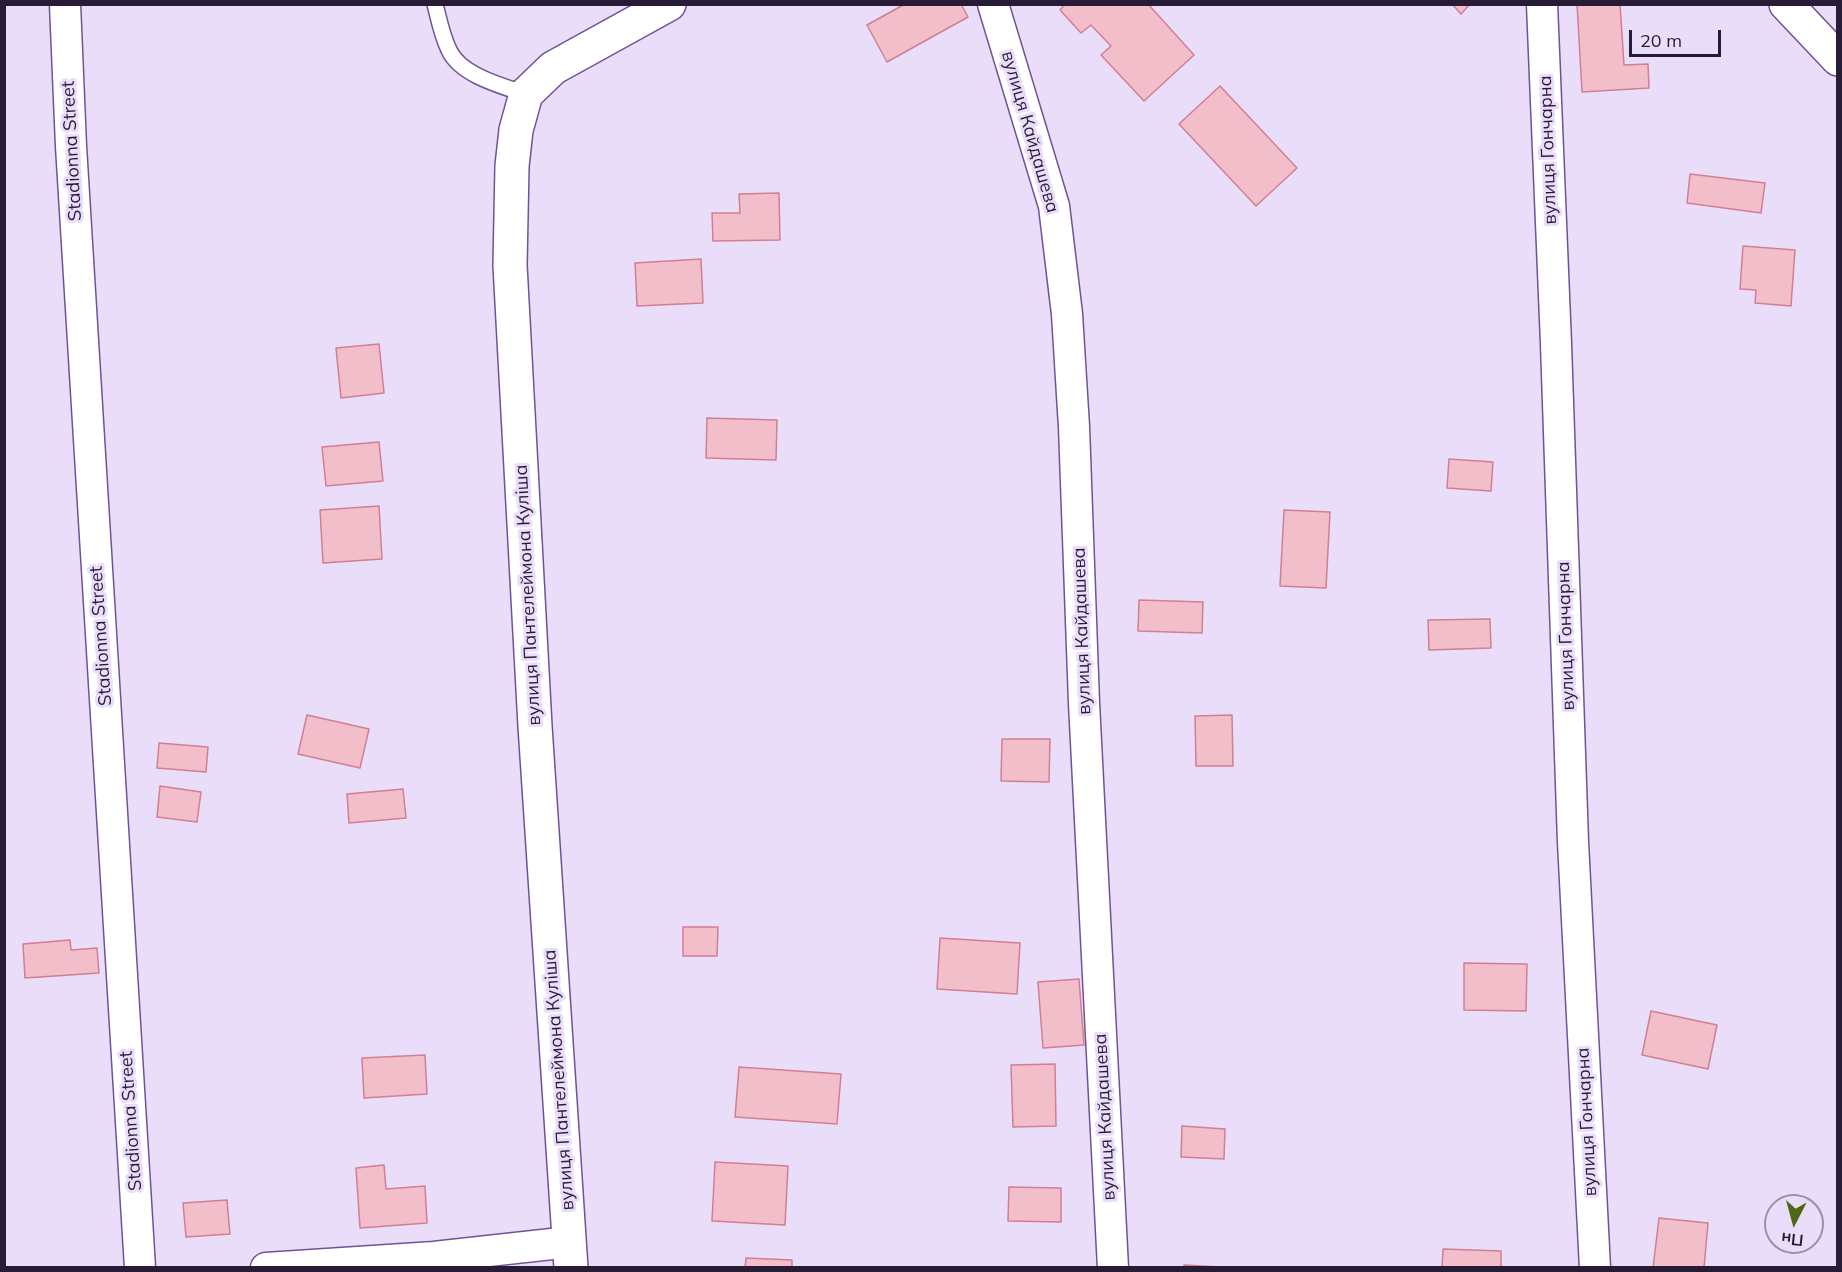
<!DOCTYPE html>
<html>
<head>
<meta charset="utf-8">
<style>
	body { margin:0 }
	#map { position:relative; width:1842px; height:1272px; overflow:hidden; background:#e9ddfa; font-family:Mulish,sans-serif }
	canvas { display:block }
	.frame { position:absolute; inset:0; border:6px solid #271b36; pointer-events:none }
	.north { position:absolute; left:1764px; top:1194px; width:60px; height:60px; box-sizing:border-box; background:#e9ddfa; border:2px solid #9b8fac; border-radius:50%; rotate:186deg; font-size:16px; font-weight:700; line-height:24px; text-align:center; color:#271b36 }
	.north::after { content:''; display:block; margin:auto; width:21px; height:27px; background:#506715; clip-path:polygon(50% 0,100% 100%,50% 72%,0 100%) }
	.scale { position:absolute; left:1629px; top:30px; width:92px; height:27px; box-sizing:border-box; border:3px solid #271b36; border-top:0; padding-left:8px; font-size:18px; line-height:21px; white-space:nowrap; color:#271b36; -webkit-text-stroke:4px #e9ddfa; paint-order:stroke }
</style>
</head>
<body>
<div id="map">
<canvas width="1842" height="1272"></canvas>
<div class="frame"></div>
<div class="north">Пн</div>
<div class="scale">20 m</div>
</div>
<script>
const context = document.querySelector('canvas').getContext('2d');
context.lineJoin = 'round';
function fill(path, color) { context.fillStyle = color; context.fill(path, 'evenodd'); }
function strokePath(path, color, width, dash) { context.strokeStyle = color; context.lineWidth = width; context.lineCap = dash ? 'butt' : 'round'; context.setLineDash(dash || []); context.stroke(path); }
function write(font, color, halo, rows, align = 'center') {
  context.font = font + ' Mulish,sans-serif'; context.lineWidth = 6; context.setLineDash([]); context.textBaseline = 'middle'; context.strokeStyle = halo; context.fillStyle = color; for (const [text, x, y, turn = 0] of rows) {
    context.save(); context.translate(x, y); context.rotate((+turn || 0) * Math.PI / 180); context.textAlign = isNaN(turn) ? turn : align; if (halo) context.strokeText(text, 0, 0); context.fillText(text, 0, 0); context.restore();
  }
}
const building = new Path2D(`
	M905 4H961L968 17 887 62 867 25Z
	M1065 4H1148L1194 55 1144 101 1101 55 1111 46 1091 25 1081 33 1060 10Z
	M1452 4H1470L1461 14Z
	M1577 4H1620L1624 65 1648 64 1649 88 1582 92Z
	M1220 86 1297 168 1256 206 1179 124Z
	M1690 174 1765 183 1761 213 1687 203Z
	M779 193 780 240 713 241 712 213H740L739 194Z
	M1743 246 1795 250 1791 306 1755 303 1756 290 1740 289Z
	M701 259 703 303 637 306 635 263Z
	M379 344 384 393 341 398 336 348Z
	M707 418 777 420 776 460 706 458Z
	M379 442 383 481 326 486 322 447Z
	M1449 459 1493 462 1491 491 1447 488Z
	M379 506 382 559 323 563 320 510Z
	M1284 510 1330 512 1326 588 1280 586Z
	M1139 600 1203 602 1202 633 1138 631Z
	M1490 619 1491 648 1429 650 1428 620Z
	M307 715 369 729 360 768 298 754Z
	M1232 715 1233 766H1196L1195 716Z
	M1002 739H1050L1049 782 1001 781Z
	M159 743 208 747 206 772 157 768Z
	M160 786 201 792 197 822 157 817Z
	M403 789 406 818 349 823 347 794Z
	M683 927H718L717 956H683Z
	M940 938 1020 943 1017 994 937 989Z
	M70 940 71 950 97 948 99 973 25 978 23 944Z
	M1464 963 1527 964 1526 1011 1464 1010Z
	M1079 979 1084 1045 1043 1048 1038 982Z
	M1651 1011 1717 1025 1708 1069 1642 1055Z
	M425 1055 427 1094 364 1098 362 1058Z
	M1055 1064 1056 1126 1013 1127 1011 1065Z
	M739 1067 841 1074 837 1124 735 1117Z
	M1182 1126 1225 1129 1224 1159 1181 1157Z
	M715 1162 788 1166 785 1225 712 1221Z
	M384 1165 386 1189 425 1186 427 1223 360 1228 356 1168Z
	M1009 1187 1061 1188V1222L1008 1221Z
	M227 1200 230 1234 186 1237 183 1203Z
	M1659 1218 1708 1223 1704 1268H1653Z
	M1443 1249 1501 1251V1268H1442Z
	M746 1258 792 1260V1268H745Z
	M1184 1265 1220 1267V1268H1184Z`);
fill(building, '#f1bec9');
strokePath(building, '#d17f93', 1.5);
const lane = new Path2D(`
	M435 4C439 20 442 36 449 50 460 75 502 86 526 94`);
const street = new Path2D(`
	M65 4 71 146 140 1268
	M993 4 1054 206 1067 314 1074 427 1084 703 1113 1268
	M1542 4 1556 344 1573 842 1595 1268
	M266 1268 434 1257 570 1242`);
const secondary = new Path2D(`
	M571 1268 535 726 510 265 512 166 516 130 526 94 553 68 669 4`);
const primary = new Path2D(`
	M1786 4 1838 59`);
strokePath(lane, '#715393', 18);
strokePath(street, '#715393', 33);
strokePath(secondary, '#715393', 36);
strokePath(primary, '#715393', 36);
strokePath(lane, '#fff', 15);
strokePath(street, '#fff', 30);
strokePath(secondary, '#fff', 33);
strokePath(primary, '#fff', 33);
write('18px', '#271b36', '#e9ddfa', [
	["вулиця Кайдашева",1030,132,74],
	["вулиця Гончарна",1548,150,-92],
	["Stadionna Street",72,151,-93],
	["вулиця Пантелеймона Куліша",528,595,-93],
	["вулиця Кайдашева",1082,631,-92],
	["Stadionna Street",101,636,-94],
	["вулиця Гончарна",1566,636,-92],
	["вулиця Пантелеймона Куліша",559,1080,-94],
	["вулиця Кайдашева",1105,1117,-93],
	["Stadionna Street",131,1121,-94],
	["вулиця Гончарна",1587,1122,-93]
]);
</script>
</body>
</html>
